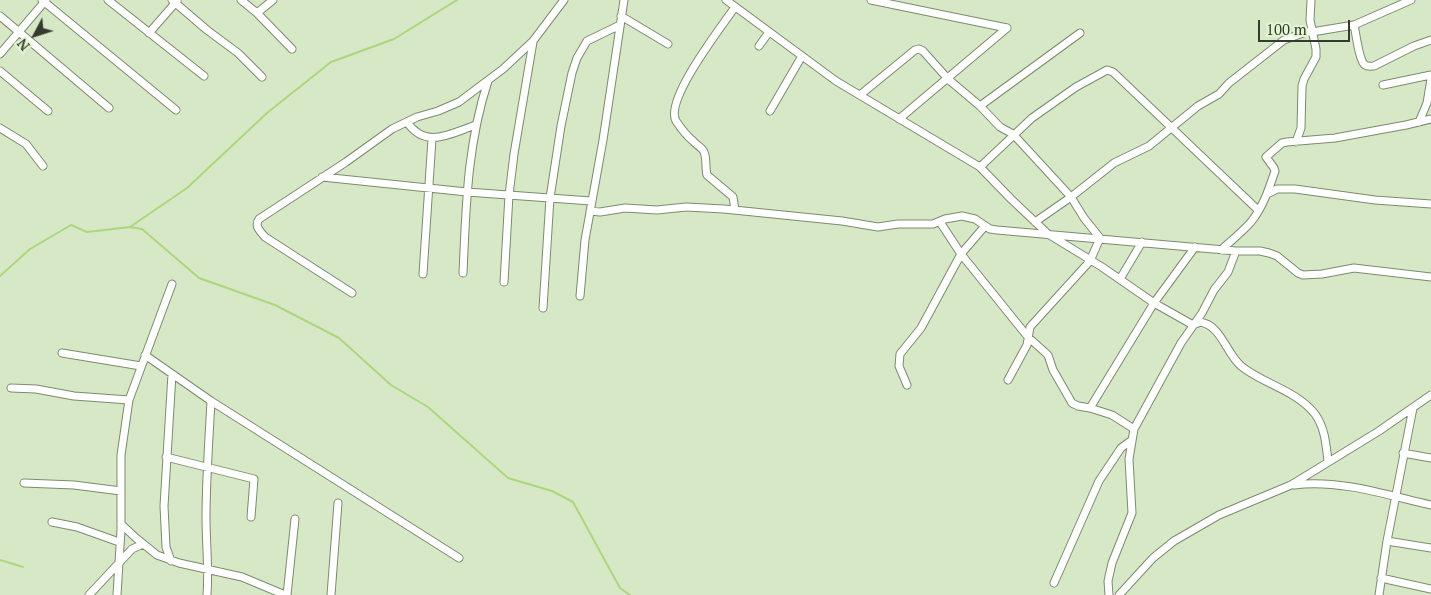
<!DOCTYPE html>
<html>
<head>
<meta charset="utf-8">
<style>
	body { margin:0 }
	#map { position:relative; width:1431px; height:595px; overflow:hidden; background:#d7e8c7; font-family:"PT Serif",serif }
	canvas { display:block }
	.north { position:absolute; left:10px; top:10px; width:50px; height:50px; -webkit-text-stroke:4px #e4f5d4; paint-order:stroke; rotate:230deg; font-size:14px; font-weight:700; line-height:20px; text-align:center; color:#353c2f }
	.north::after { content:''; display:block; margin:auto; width:18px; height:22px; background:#353c2f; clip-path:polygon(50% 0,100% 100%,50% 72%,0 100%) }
	.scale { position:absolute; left:1258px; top:20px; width:92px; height:22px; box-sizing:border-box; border:2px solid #353c2f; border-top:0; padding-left:6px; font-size:15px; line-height:18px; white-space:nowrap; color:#353c2f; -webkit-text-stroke:4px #e4f5d4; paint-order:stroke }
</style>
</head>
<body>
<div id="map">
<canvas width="1431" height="595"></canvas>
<div class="north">N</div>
<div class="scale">100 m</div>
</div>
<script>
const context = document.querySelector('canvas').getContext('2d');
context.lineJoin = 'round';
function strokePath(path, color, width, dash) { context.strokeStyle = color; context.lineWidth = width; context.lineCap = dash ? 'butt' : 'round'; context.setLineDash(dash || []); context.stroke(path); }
strokePath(new Path2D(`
	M130 227 187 188 267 113 331 62 394 39 457 0
	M0 276 30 249 71 225 87 232 130 227 142 229 199 278 275 305 339 338 391 385 428 407 508 478 552 491 573 502 620 588 630 595
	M0 560 23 567`), '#acd77b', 2);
const minor = new Path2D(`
	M42 0 176 110
	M108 0 204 76
	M172 0 207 30 238 53 262 77
	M241 0 257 13 292 49
	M726 0 836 81 980 167 1011 199 1048 234 1102 267 1154 303 1193 325 1200 322C1221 325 1226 353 1241 366 1263 384 1296 390 1315 414 1325 428 1326 444 1328 461
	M871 0 1007 28
	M257 13 273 0
	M0 16 109 108
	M621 16 668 44
	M1354 25C1356 33 1359 61 1365 65 1368 67 1371 66 1374 66L1414 46 1431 40
	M149 33 177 1
	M759 46 769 32
	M0 54 46 0
	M0 71 48 111
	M1383 85 1431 75
	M860 95 915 50 919 49 923 51 948 79 980 106 1000 127 1013 134 1071 197 1084 218 1100 238 1090 261 1030 327 1027 345 1008 380
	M980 106 1080 33
	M770 111 802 56
	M899 119 1007 28
	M407 122C426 150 451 133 476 125
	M1419 122 1427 103 1431 79
	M0 128 26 144 43 166
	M1296 142 1301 128 1302 86 1304 79 1316 57V49L1310 20 1311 0
	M980 167 1032 118 1076 87 1107 70 1113 72 1258 210
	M322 177 467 192 591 201
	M1267 194 1277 189H1295L1375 200 1431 204
	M735 210 733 197 707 175C705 167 707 159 704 152 702 147 696 145 693 141 687 136 680 127 676 121 664 100 722 26 735 7
	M590 211 600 212 625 208 657 210 686 207 724 209 842 221 878 227 898 224H933L945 219 962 216 975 219 990 229 997 230 1236 251H1260L1269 253 1277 256 1298 273 1303 275 1322 274 1354 268 1431 277
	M940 222 961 254 1028 337 1048 355 1053 370 1072 403 1078 406 1090 408 1112 415 1134 429
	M1035 222 1071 197 1114 163 1149 146 1198 106 1219 94 1229 83 1284 40 1306 32H1312L1354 25 1411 0
	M1221 250C1231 241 1242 232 1251 222 1263 207 1269 189 1275 171L1274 168 1266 157 1282 143 1287 142 1335 138 1406 125 1431 119
	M463 273C466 207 467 145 488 81
	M423 274 432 139
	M1120 279 1142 242
	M504 282 509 195 514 154 533 42
	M352 293 265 237C260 231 254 226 259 219L346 162 392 129 417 117 438 111 459 102 503 69 533 41 564 0
	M580 296 585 240 603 140 624 0
	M543 308 550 198 561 126 572 73 577 58 587 41 620 25
	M62 353 141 366
	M145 355 211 401 459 558
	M907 385 899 366 900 354 921 328 961 254 985 226
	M11 388 36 389 74 396 129 400
	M1090 408 1154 303 1195 247
	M1403 453 1431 458
	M166 457 254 479 251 517
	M24 483 74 485 121 491
	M1294 485C1339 479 1387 495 1431 505
	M52 522 77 527 119 542
	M121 524 136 538 157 555 179 563 242 577 285 595
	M1387 541 1431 548
	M171 561 166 547 164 506 172 374
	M1381 578 1431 589
	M1054 583 1099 481 1121 448 1132 440
	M89 595 132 549 143 544
	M117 595 121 530V455L129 400 172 284
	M207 595C209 569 206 543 206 518 206 479 209 440 211 401
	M287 595 295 519
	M331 595 338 503
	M1109 595 1108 581 1112 563 1132 513 1129 459 1134 429 1181 343 1202 313 1214 290 1228 272 1236 251
	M1119 595 1153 558 1174 541 1219 515 1291 485 1379 431 1431 395
	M1379 595 1387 541 1413 408`);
strokePath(minor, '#7c8b6d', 9);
strokePath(minor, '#fff', 7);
</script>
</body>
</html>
